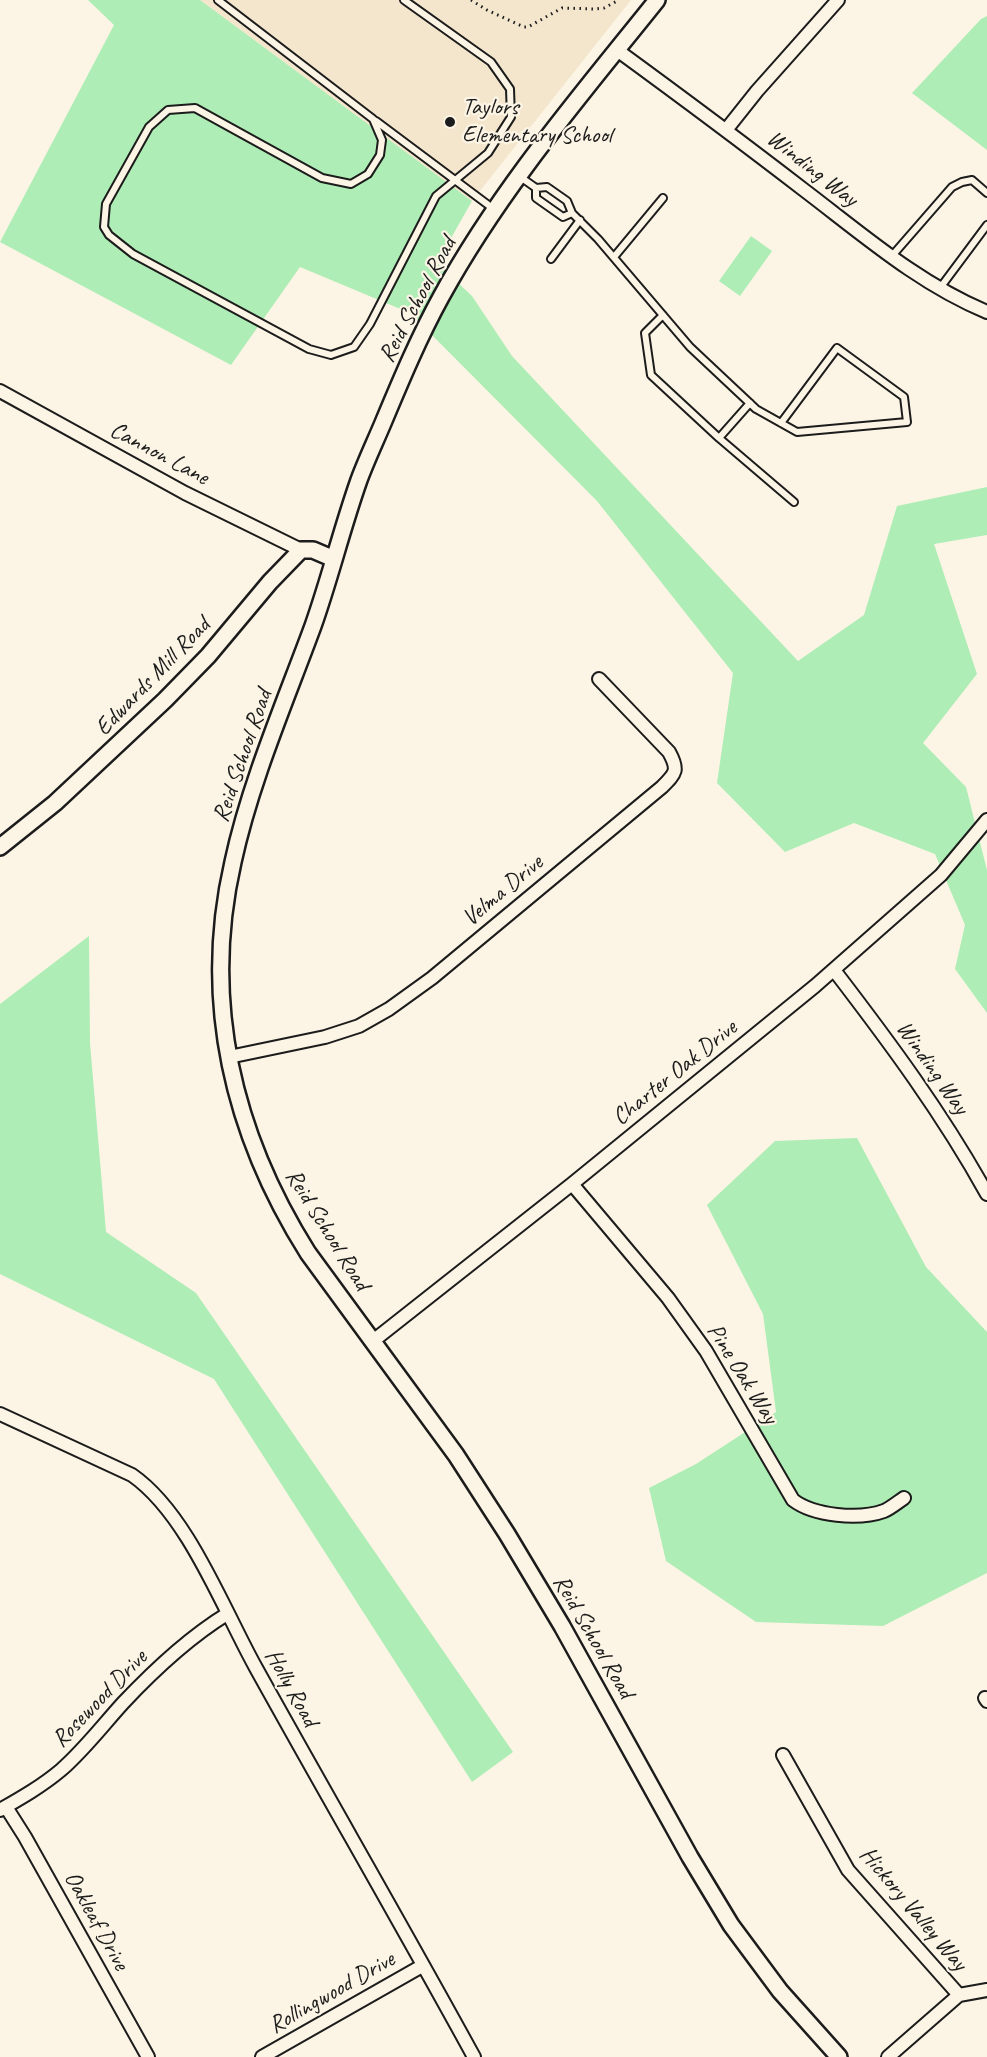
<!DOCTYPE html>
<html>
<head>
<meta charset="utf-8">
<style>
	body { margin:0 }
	canvas { display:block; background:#fcf5e5 }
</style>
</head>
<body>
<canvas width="987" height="2057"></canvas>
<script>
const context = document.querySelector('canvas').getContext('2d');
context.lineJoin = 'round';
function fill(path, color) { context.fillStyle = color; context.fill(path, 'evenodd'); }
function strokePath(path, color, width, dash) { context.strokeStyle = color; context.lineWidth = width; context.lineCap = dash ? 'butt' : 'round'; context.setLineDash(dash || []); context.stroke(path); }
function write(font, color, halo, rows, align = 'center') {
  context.font = font + ' Caveat,sans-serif'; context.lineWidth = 4.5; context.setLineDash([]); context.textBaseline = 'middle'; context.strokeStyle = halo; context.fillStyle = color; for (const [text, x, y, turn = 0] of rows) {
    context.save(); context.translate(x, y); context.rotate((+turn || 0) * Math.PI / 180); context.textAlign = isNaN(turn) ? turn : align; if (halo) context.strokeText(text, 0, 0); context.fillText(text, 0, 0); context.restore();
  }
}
fill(new Path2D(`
	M200 0H631L472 201Z`), '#f3e6cd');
fill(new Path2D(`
	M88 0H200L472 201 437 263 472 296 512 356 798 661 864 615 897 506 987 487V535L934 544 977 674 923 743 966 787 987 870V1013L955 969 965 925 935 854 854 823 785 852 717 783 733 673 597 501 410 313 300 267 231 365 0 242 114 25Z
	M987 16V150L912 93 981 19Z
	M751 236 772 251 740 296 719 281Z
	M89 936 90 1043 106 1232 196 1293 513 1752 472 1782 214 1379 0 1274V1004Z
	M857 1138 926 1267 987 1332V1573L883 1626 756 1622 666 1561 649 1488 696 1464 776 1412 763 1314 707 1205 775 1141Z`), '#aeedb5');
const service = new Path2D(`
	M218 0 373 119 382 140 380 155 368 174 351 184 322 178 195 108 168 110 149 127 106 204 104 227 109 235 133 254 309 349 331 355 354 347 370 324 436 196 488 153 511 117 510 89 491 62 404 0
	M376 121 495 210
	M519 176 536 188 547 187 567 201 572 213 598 239 690 347 756 409 797 432 907 422 904 397 837 348 781 423
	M536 188V198L563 217 572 213
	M614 257 663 198
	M891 257 952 187 962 182 972 180 987 193
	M551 259 580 220
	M940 288 987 225
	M663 315 645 333 651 375 719 438 750 403
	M719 438 794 502`);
const minor = new Path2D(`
	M617 50C680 96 743 143 804 190 862 234 919 284 987 312
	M726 130 757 91 838 0
	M0 391 185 493 301 550
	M834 970C890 1043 942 1113 987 1194
	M229 1057 325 1037 359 1026 389 1009 432 978 662 787C676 773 679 770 669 752L599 679
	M572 1184 668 1298 706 1351 793 1500C814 1516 859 1520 884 1511 891 1508 898 1502 904 1498
	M373 1341 572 1184 815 986 941 875 987 820
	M0 1414 132 1475C188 1514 223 1609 256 1668 328 1798 403 1927 474 2057
	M985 1698 987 1701
	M783 1755 848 1870 959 1995
	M6 1807 25 1837 148 2057
	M0 1810C21 1798 42 1786 61 1770 84 1750 103 1725 123 1703 155 1669 188 1638 227 1614
	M262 2057 422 1966
	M888 2057 959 1995 987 1990`);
const tertiary = new Path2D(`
	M657 0C581 95 500 189 441 297 419 337 401 380 383 423 375 442 366 461 359 480 342 528 330 578 313 626 285 702 250 783 233 862 201 1001 233 1134 308 1253L456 1455 507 1534 562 1626 690 1857 731 1925 780 1991 839 2057
	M0 847 55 803 165 700 208 656 270 582 301 550H313L334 559`);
strokePath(service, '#1c1c1c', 10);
strokePath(minor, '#1c1c1c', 16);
strokePath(tertiary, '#1c1c1c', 20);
strokePath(new Path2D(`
	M471 0 487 10 524 27H528L562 8 594 9 604 8 619 0`), '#1c1c1c', 3, [1.5, 4.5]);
strokePath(service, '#fcf5e5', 6);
strokePath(minor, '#fcf5e5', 12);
strokePath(tertiary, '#fcf5e5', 15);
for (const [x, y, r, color] of [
	[450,122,6,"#1c1c1c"]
]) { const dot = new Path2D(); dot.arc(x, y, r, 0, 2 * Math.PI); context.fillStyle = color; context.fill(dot); strokePath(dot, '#fcf5e5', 2); }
write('24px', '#1c1c1c', '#fcf5e5', [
	["Taylors",462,108],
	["Elementary School",462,136]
], 'left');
write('24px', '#1c1c1c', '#fcf5e5', [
	["Winding Way",812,169,38],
	["Reid School Road",418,300,-62],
	["Cannon Lane",159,454,28],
	["Edwards Mill Road",153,677,-46],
	["Reid School Road",243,756,-71],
	["Velma Drive",503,891,-40],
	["Winding Way",932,1068,55],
	["Charter Oak Drive",675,1073,-39],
	["Reid School Road",327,1230,58],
	["Pine Oak Way",742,1374,58],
	["Reid School Road",593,1637,60],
	["Holly Road",291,1688,61],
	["Rosewood Drive",100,1699,-46],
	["Hickory Valley Way",913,1909,50],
	["Oakleaf Drive",96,1921,61],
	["Rollingwood Drive",332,1993,-30]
]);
</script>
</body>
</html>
